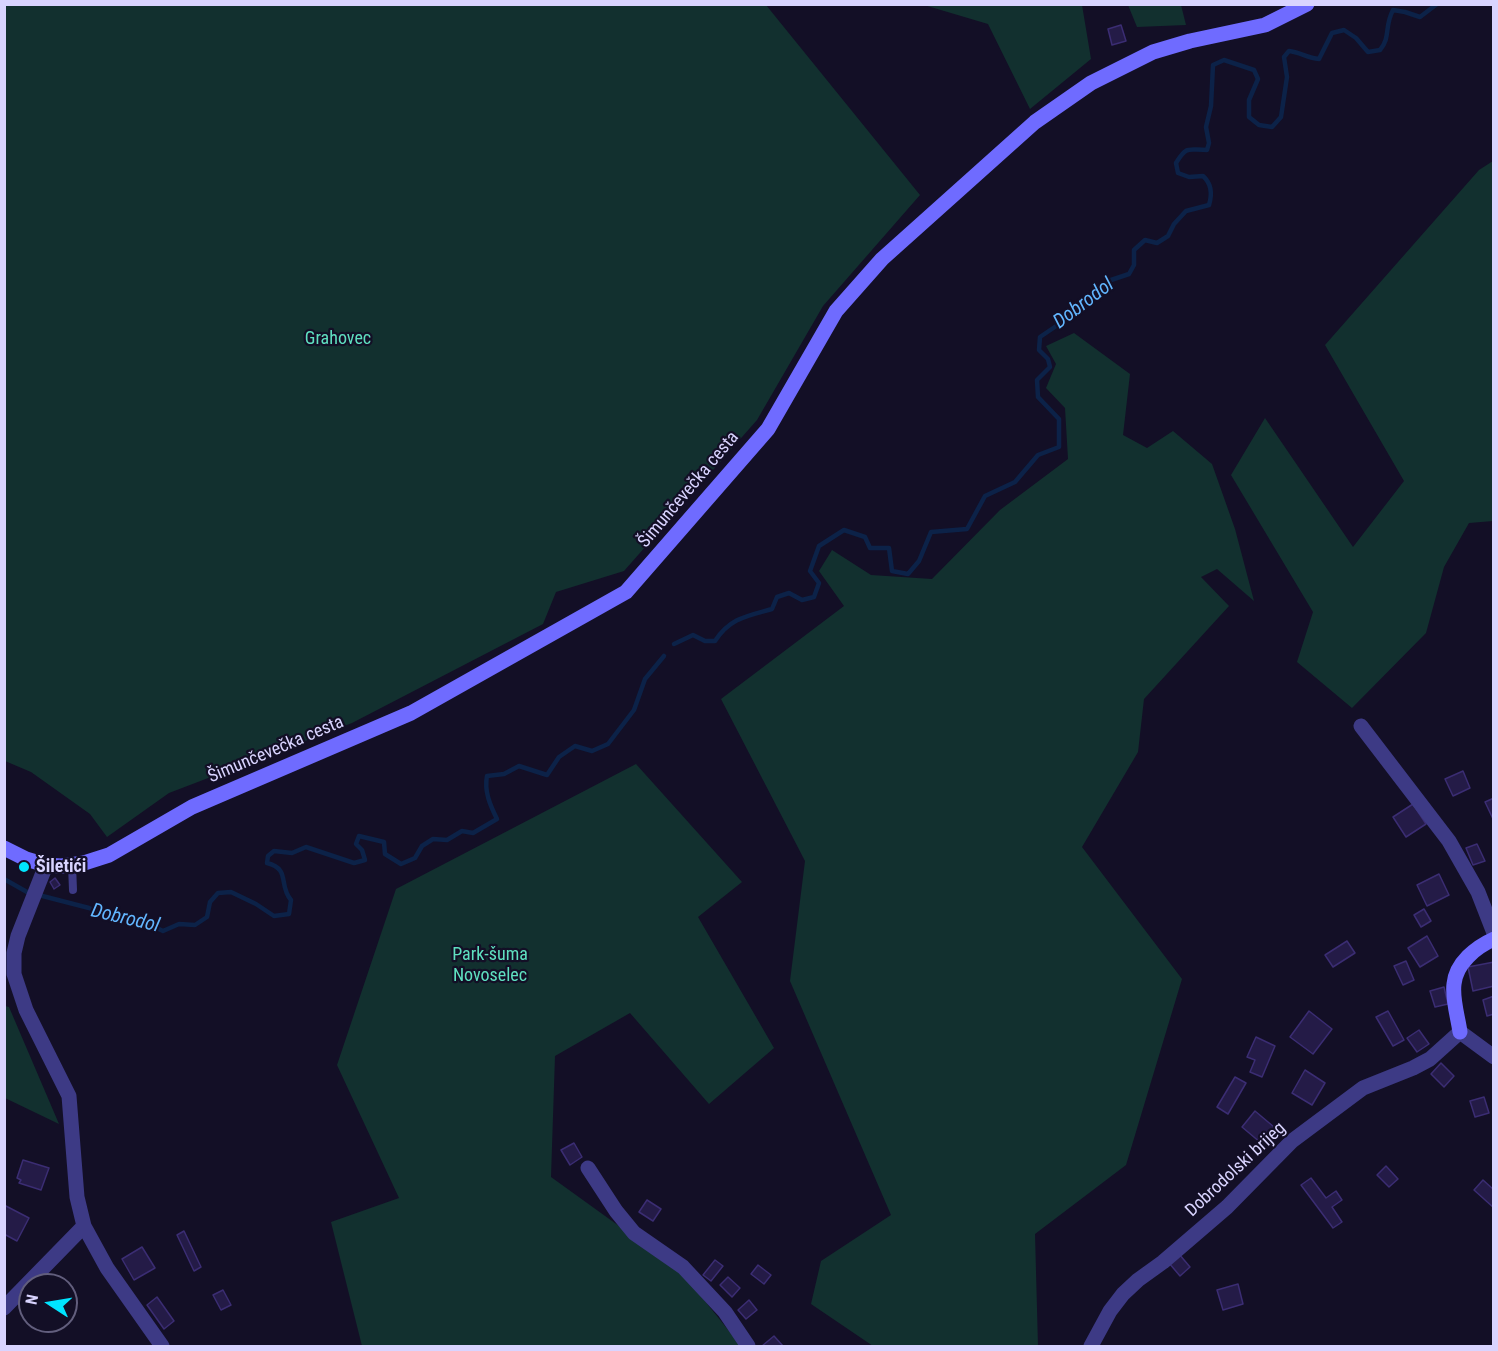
<!DOCTYPE html>
<html>
<head>
<meta charset="utf-8">
<style>
	body { margin:0 }
	#map { position:relative; width:1498px; height:1351px; overflow:hidden; background:#130f26; font-family:"Roboto Condensed",sans-serif }
	canvas { display:block }
	.frame { position:absolute; inset:0; border:6px solid #d9d4ff; pointer-events:none }
	.north { position:absolute; left:18px; top:1273px; width:60px; height:60px; box-sizing:border-box; background:#130f26; border:2px solid #625e7d; border-radius:50%; rotate:282deg; font-size:16px; font-weight:700; line-height:24px; text-align:center; color:#d9d4ff }
	.north::after { content:''; display:block; margin:auto; width:21px; height:27px; background:#00e5ff; clip-path:polygon(50% 0,100% 100%,50% 72%,0 100%) }
</style>
</head>
<body>
<div id="map">
<canvas width="1498" height="1351"></canvas>
<div class="frame"></div>
<div class="north">N</div>
</div>
<script>
const context = document.querySelector('canvas').getContext('2d');
context.lineJoin = 'round';
function fill(path, color) { context.fillStyle = color; context.fill(path, 'evenodd'); }
function strokePath(path, color, width, dash) { context.strokeStyle = color; context.lineWidth = width; context.lineCap = dash ? 'butt' : 'round'; context.setLineDash(dash || []); context.stroke(path); }
function write(font, color, halo, rows, align = 'center') {
  context.font = font + ' "Roboto Condensed",sans-serif'; context.lineWidth = 4.5; context.setLineDash([]); context.textBaseline = 'middle'; context.strokeStyle = halo; context.fillStyle = color; for (const [text, x, y, turn = 0] of rows) {
    context.save(); context.translate(x, y); context.rotate((+turn || 0) * Math.PI / 180); context.textAlign = isNaN(turn) ? turn : align; if (halo) context.strokeText(text, 0, 0); context.fillText(text, 0, 0); context.restore();
  }
}
fill(new Path2D(`
	M5 4 766 5 920 195 823 306 757 420 624 571 556 592 543 624 352 723 169 793 107 837 90 814 31 772 5 761Z
	M924 5H1082L1091 59 1030 109 988 24Z
	M1128 5H1181L1186 25 1137 27Z
	M1493 161V521L1469 523 1444 567 1426 633 1352 708 1297 662 1313 612 1231 475 1265 418 1353 547 1404 481 1325 345 1479 170Z
	M1074 333 1130 374 1123 435 1147 448 1173 431 1212 464 1235 529 1254 601 1217 569 1201 577 1229 606 1144 699 1138 752 1082 847 1182 979 1126 1165 1035 1234 1038 1346H873L811 1304 821 1261 891 1215 790 981 805 861 721 699 844 606 819 571 832 550 871 575 932 579 1000 510 1068 459 1065 408 1046 388 1056 364 1046 346Z
	M636 764 742 882 698 917 774 1048 709 1104 630 1013 555 1056 551 1177 680 1270 741 1346H362L331 1222 399 1198 337 1065 396 889Z
	M5 1006 9 1007 59 1124 5 1098Z`), '#12302f');
strokePath(new Path2D(`
	M674 644 693 635 705 641H715C730 618 747 616 772 609L777 597 789 593 802 600 814 597 819 583 810 571 819 546 844 530 865 537 870 548H889L892 571 908 574 919 561 931 532 967 529 985 496 1015 482 1038 455 1059 447V419L1038 397 1037 380 1050 367 1048 359 1039 350 1040 337 1099 297 1111 280 1129 274 1134 265V250L1145 240 1157 243 1168 236 1174 224 1186 211 1209 205C1212 195 1212 184 1203 176L1189 177 1178 173 1176 163C1187 145 1188 150 1207 150L1209 143 1206 127 1211 106 1213 65 1224 60 1254 70 1258 79 1249 100V117L1259 125 1272 127 1281 117 1287 77 1284 57 1289 51C1300 52 1307 58 1319 59L1332 33 1344 30 1356 38 1368 52 1380 50C1391 37 1384 27 1393 10L1405 12 1420 17 1437 4
	M4 879 27 892 89 908 119 920H140L163 931 179 924 195 925 207 917 210 902 218 893 231 892 256 904 274 916 289 914 291 900C278 885 291 869 267 863L268 856 274 851 292 853 306 847 354 863 365 860 362 850 356 844 359 836 384 842 385 854 401 864 415 858 422 846 433 839 447 840 462 831 473 833 497 819C490 805 484 791 487 776L504 774 519 766 547 775 559 757 575 746 592 751 608 744 634 710 645 679 664 656`), '#0c2248', 4.5);
const building = new Path2D(`
	M1121 25 1126 41 1112 45 1108 29Z
	M1463 771 1470 788 1453 796 1445 779Z
	M1494 798V821L1485 802Z
	M1413 804 1426 824 1406 837 1393 817Z
	M1477 844 1485 861 1473 865 1466 848Z
	M1439 874 1449 895 1427 906 1417 885Z
	M55 878 60 885 54 889 50 882Z
	M1424 909 1431 921 1421 927 1414 915Z
	M1427 936 1438 956 1420 967 1408 948Z
	M1347 941 1355 953 1333 967 1325 955Z
	M1406 961 1414 980 1403 985 1394 966Z
	M1494 962V986L1473 991 1468 967Z
	M1444 987 1448 1004 1435 1007 1430 991Z
	M1494 996V1014L1487 1016 1483 1000Z
	M1309 1011 1332 1029 1313 1054 1290 1037Z
	M1388 1011 1404 1040 1393 1046 1376 1017Z
	M1419 1030 1429 1044 1417 1052 1407 1038Z
	M1256 1037 1275 1046 1262 1077 1250 1072 1255 1060 1247 1057Z
	M1441 1063 1454 1076 1444 1087 1431 1074Z
	M1305 1070 1325 1083 1312 1105 1292 1093Z
	M1235 1077 1246 1083 1228 1114 1217 1107Z
	M1484 1097 1489 1113 1475 1117 1470 1101Z
	M1255 1111 1274 1127 1261 1143 1242 1127Z
	M574 1143 582 1157 570 1165 561 1150Z
	M23 1160 49 1168 41 1190 19 1183 21 1180 17 1178Z
	M1386 1166 1398 1179 1389 1187 1377 1175Z
	M1311 1178 1326 1198 1336 1191 1342 1200 1332 1207 1342 1222 1333 1228 1301 1185Z
	M1483 1180 1494 1190V1208L1474 1190Z
	M647 1200 661 1209 653 1221 639 1212Z
	M4 1205 29 1218 17 1241 4 1234Z
	M184 1231 201 1267 194 1271 177 1235Z
	M142 1247 155 1268 134 1280 122 1259Z
	M1179 1254 1190 1267 1180 1276 1169 1263Z
	M715 1260 723 1266 711 1281 703 1275Z
	M758 1265 771 1275 764 1284 751 1274Z
	M728 1277 740 1288 732 1297 720 1285Z
	M1238 1284 1243 1304 1223 1310 1217 1290Z
	M223 1290 231 1305 221 1310 213 1295Z
	M157 1297 174 1321 164 1329 147 1305Z
	M749 1300 757 1310 746 1319 738 1310Z
	M774 1336 783 1346H762Z`);
fill(building, '#241b47');
strokePath(building, '#3b2d73', 1.5);
strokePath(new Path2D(`
	M72 865 73 890`), '#3d3a85', 8);
strokePath(new Path2D(`
	M1361 726 1449 841 1478 892 1494 933
	M46 865 18 936 14 953V974L26 1010 69 1096 77 1197 84 1226 107 1268 162 1346
	M588 1168 616 1211 634 1233 683 1267 725 1312 748 1346
	M4 1308 84 1226
	M1091 1346 1110 1311 1123 1294 1138 1280 1163 1262 1227 1207 1292 1141 1363 1088 1413 1068 1430 1059 1460 1032 1494 1057`), '#3d3a85', 15);
strokePath(new Path2D(`
	M4 848 26 859 46 865 61 866 84 863 109 855 192 807 411 713 626 592 768 429 836 311 882 259 1035 122 1091 83 1153 52 1190 41 1265 25 1307 4
	M1460 1032C1458 1017 1452 999 1454 984 1456 963 1476 947 1494 939`), '#6f6bff', 15);
for (const [x, y, r, color] of [
	[24,867,6,"#00e5ff"]
]) { const dot = new Path2D(); dot.arc(x, y, r, 0, 2 * Math.PI); context.fillStyle = color; context.fill(dot); strokePath(dot, '#130f26', 2); }
write('18px', '#5fe0c0', '#130f26', [
	["Grahovec",338,339],
	["Park-šuma",490,955],
	["Novoselec",490,976]
]);
write('18px', '#d9d4ff', '#130f26', [
	["Šimunčevečka cesta",689,490,-50],
	["Šimunčevečka cesta",276,750,-23],
	["Dobrodolski brijeg",1236,1170,-43]
]);
write('bold 18px', '#d9d4ff', '#130f26', [
	["Šiletići",36,867]
], 'left');
write('italic 20px', '#62b6ff', '#130f26', [
	["Dobrodol",1084,304,-37],
	["Dobrodol",125,919,13]
]);
</script>
</body>
</html>
